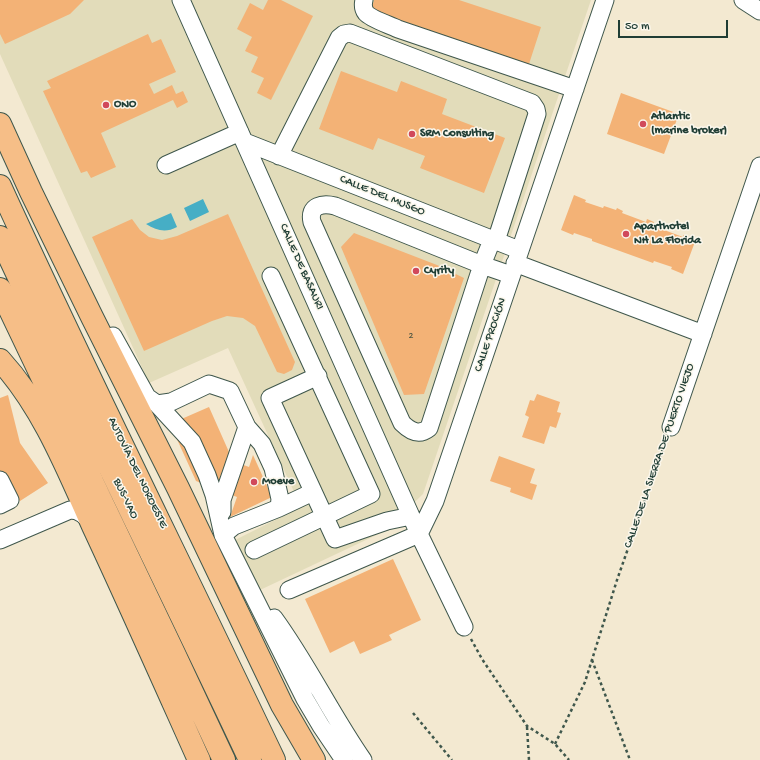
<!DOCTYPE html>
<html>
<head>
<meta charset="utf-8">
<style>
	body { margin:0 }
	#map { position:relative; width:760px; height:760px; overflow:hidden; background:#f3e9d1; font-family:"Gochi Hand",sans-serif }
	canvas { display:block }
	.scale { position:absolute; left:618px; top:20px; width:110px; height:18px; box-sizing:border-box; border:2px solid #1f3d34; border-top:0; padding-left:5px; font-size:12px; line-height:14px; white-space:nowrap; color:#1f3d34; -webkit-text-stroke:3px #fbf7ec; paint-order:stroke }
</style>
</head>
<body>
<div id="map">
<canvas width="760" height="760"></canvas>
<div class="scale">50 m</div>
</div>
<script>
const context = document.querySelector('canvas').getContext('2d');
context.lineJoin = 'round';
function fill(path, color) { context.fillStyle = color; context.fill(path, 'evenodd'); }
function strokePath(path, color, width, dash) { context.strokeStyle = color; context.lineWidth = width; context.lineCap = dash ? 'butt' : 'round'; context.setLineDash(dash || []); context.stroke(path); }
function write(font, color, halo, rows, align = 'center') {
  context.font = font + ' "Gochi Hand",sans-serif'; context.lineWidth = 3; context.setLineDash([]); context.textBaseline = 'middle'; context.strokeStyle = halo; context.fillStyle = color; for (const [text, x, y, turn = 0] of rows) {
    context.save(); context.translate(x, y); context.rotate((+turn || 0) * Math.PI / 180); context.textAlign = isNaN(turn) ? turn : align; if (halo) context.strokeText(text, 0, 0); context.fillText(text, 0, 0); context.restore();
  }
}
fill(new Path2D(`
	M0 0H591L423 494 385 531 260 590 235 540 301 507 228 348 149 383 0 54Z`), '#e2dcba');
fill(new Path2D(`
	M203 199 209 212 190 221 184 208Z
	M171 213 177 227C166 233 157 231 146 224Z`), '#46aec5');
fill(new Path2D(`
	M0 0H84L70 14 5 44 0 34Z
	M268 0H281L313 16 271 100 257 93 264 78 251 72 258 57 245 51 252 37 237 29 250 3 263 10Z
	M374 0H459L541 27 529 64 371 11Z
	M148 34 152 43 161 39 176 72 149 84 154 94 172 85 176 94 183 91 188 102 177 108 173 100 101 133 116 167 91 178 87 171 81 173 43 91 51 88 47 81Z
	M341 71 397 92 401 81 447 99 442 114 505 138 484 193 420 168 425 156 378 138 373 150 319 129Z
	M621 93 679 114 664 154 607 134Z
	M574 195 586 200 585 202 603 208 604 206 616 210 617 208 623 211 622 213 646 222 647 219 654 222 653 224 665 228 664 230 683 237V235L696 239 683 274 671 269 672 267 654 261 653 263 592 241V239L574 233 573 235 561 230Z
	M228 214 295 362 292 370 284 374 277 372 255 326 243 318 227 316 212 321 144 351 92 237 132 219 140 230 149 237 162 240 177 236Z
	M354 233 437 265 464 278 424 394 404 395 341 247Z
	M537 394 560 402 557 412 561 413 556 428 550 426 544 444 522 437 529 417 525 415 530 400 534 401Z
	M8 395 20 443 48 483 20 501 0 475V398Z
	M209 407 233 461 249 467 253 455 272 497 230 517 237 497 196 481 170 424Z
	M499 456 535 469 530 483 537 485 532 500 510 492 511 488 490 481Z
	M393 559 421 620 389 635 392 640 360 654 354 641 330 653 305 599Z`), '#f3b276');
const minor = new Path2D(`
	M181 0 419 534 464 627
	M364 0C363 4 363 9 366 13 371 19 390 25 398 29L575 89
	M743 0 760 11
	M245 142 519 250
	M279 156 339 38 344 34 350 33 532 103 536 109 537 114 496 241
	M166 165 240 132
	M492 240 482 265 335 206C323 203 308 205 312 222L402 423C410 431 419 436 429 428L482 265 511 275
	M515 263 703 334
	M113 336 147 397 157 404 192 442 207 475 214 495 223 535 305 699 321 726 344 760
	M318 376 270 398 335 539 387 521 411 516
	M157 404 171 402 209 384 230 391 247 427 222 500V512
	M671 427 760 166
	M0 480 10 500 0 505
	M279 508 313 492
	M223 535 234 526 279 508 280 499 273 468 262 444 247 427
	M0 540 70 510C80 510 86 516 92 524
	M254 550 371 494 271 276
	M289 590 419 534 435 501 605 0
	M274 618C307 663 331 714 363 760`);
const highway = new Path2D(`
	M0 124 31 192 92 317 178 488 282 705 314 760
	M0 186C88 379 183 568 274 760
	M0 237C81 412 168 585 250 760
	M0 289 172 649 224 760
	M0 360C43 407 67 468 93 526 129 603 164 682 199 760`);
strokePath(minor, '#3f574c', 19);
strokePath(highway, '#3f574c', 24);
strokePath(new Path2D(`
	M471 639 482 659 527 726 555 744 569 760
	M592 660 630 760
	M413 713 452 760
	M527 727 529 760
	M555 744 585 682 617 580 666 440`), '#3f574c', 2.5, [3, 3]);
strokePath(minor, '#fff', 17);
strokePath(highway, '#f6be87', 22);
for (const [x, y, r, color] of [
	[106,105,4,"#d1495b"],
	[643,124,4,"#d1495b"],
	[412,134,4,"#d1495b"],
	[626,234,4,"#d1495b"],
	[416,271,4,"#d1495b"],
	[254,482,4,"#d1495b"]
]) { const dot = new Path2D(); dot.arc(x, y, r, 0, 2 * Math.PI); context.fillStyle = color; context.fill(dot); strokePath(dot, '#fbf7ec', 1.5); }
write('10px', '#545a44', null, [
	["2",411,336]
]);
write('bold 12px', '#1f3d34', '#fbf7ec', [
	["ONO",114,105],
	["Atlantic",651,117],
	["(marine broker)",651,131],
	["SRM Consulting",420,134],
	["Aparthotel",634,227],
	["NH La Florida",634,241],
	["Cyrity",424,271],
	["Moeve",262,482]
], 'left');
write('12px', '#1f3d34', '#fbf7ec', [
	["CALLE DEL MUSGO",382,196,22],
	["CALLE DE BASAURI",301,267,66],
	["CALLE PROCIÓN",491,335,-71],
	["CALLE DE LA SIERRA DE PUERTO VIEJO",660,456,-71],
	["AUTOVÍA DEL NOROESTE",137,473,64],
	["BUS-VAO",125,499,64]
]);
</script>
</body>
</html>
